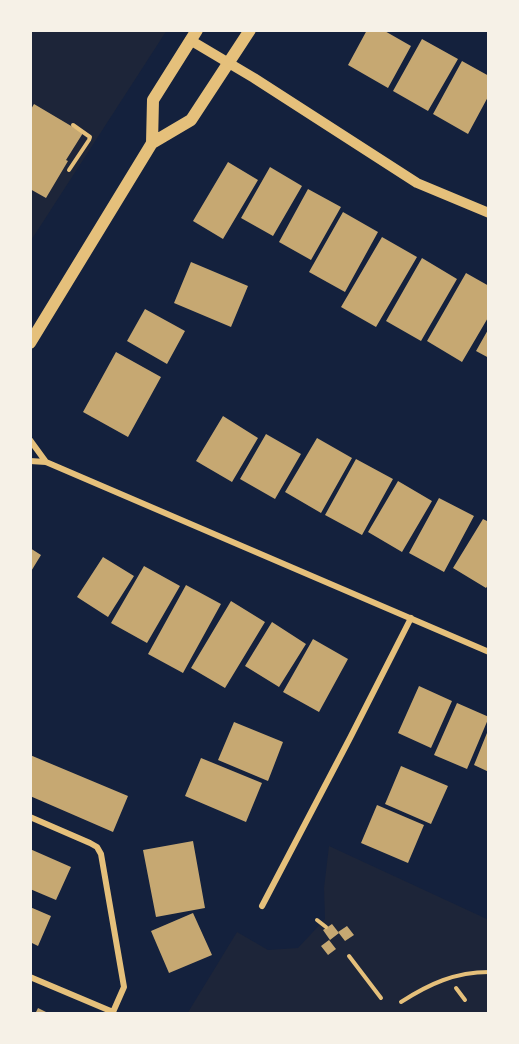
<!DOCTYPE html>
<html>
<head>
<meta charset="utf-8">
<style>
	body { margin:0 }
	#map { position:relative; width:519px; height:1044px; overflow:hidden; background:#14213d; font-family:"Nunito Sans",sans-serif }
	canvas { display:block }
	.frame { position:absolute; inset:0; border:32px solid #f6f1e7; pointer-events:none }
</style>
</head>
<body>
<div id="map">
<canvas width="519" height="1044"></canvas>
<div class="frame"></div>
</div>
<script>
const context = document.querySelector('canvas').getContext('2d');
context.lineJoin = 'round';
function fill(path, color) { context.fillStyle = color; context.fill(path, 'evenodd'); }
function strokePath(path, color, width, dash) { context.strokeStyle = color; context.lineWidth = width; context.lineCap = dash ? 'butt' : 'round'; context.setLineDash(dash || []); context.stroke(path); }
fill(new Path2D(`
	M30 30H167L30 242Z
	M329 846 489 920V1014H187L237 932 268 950 298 948 325 919 324 888Z`), '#1d2539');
fill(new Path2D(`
	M367 30H383L411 46 388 88 348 65Z
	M422 39 458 59 428 111 393 91Z
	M462 61 489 76V95L468 134 433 114Z
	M34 104 83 133 66 160 68 161 46 198 30 189V111Z
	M228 162 258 180 223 239 193 221Z
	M270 167 302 186 273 236 241 218Z
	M308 189 341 207 311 260 279 242Z
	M343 212 378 232 345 292 309 272Z
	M382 237 417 257 376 327 341 307Z
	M422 258 457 279 421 341 386 321Z
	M191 262 248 286 231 327 174 303Z
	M466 273 489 286V316L462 362 427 341Z
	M145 309 185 331 167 364 127 341Z
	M489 328V358L476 351Z
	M116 352 161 377 128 437 83 412Z
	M223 416 258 438 232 482 196 461Z
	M266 434 301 454 275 499 240 479Z
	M317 438 352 458 321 513 285 492Z
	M356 459 393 479 362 535 325 515Z
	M398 481 432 501 402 552 368 532Z
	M439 498 474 516 444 572 409 553Z
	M483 519 489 522V584L486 588 453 568Z
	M30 548 41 555 30 573Z
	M103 557 134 576 108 617 77 597Z
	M144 566 180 586 147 643 111 623Z
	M186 585 221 604 183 673 148 654Z
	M231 601 265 622 225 688 191 668Z
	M272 622 306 644 279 687 245 666Z
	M313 639 348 659 319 712 283 692Z
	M419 686 452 701 431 748 398 733Z
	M457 703 489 717 467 769 434 755Z
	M234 722 283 742 268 781 218 760Z
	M489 728V772L474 765Z
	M30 755 128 796 113 832 30 796Z
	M201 758 262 783 246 822 185 796Z
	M401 766 448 786 431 824 385 804Z
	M377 805 424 825 408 863 361 843Z
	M193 841 205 908 156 917 143 850Z
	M30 849 71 867 56 900 30 889Z
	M30 907 51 916 38 946 30 942Z
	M193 913 212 955 169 973 151 931Z
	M332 924 339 933 330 940 323 930Z
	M347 926 354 935 345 941 338 932Z
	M329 940 336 949 328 955 321 946Z
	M38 1008 46 1012 45 1014H35Z`), '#c6a872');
strokePath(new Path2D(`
	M69 170 89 140 90 137 73 125
	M317 920 326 927
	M349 956 381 998
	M456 988 465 1000
	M401 1002C429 984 455 972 489 972`), '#e5c07b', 4);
strokePath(new Path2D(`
	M30 440 46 462
	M30 461 46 462 489 652
	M30 817 90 843 97 847 101 854 124 987 113 1012 30 977
	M262 906 350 738 411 618`), '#e5c07b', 6);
strokePath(new Path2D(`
	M190 40 254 78 417 183 489 213`), '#e5c07b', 10);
strokePath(new Path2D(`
	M152 143 153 100 197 30
	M30 343 152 143 191 120 250 30`), '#e5c07b', 12);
</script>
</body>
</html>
